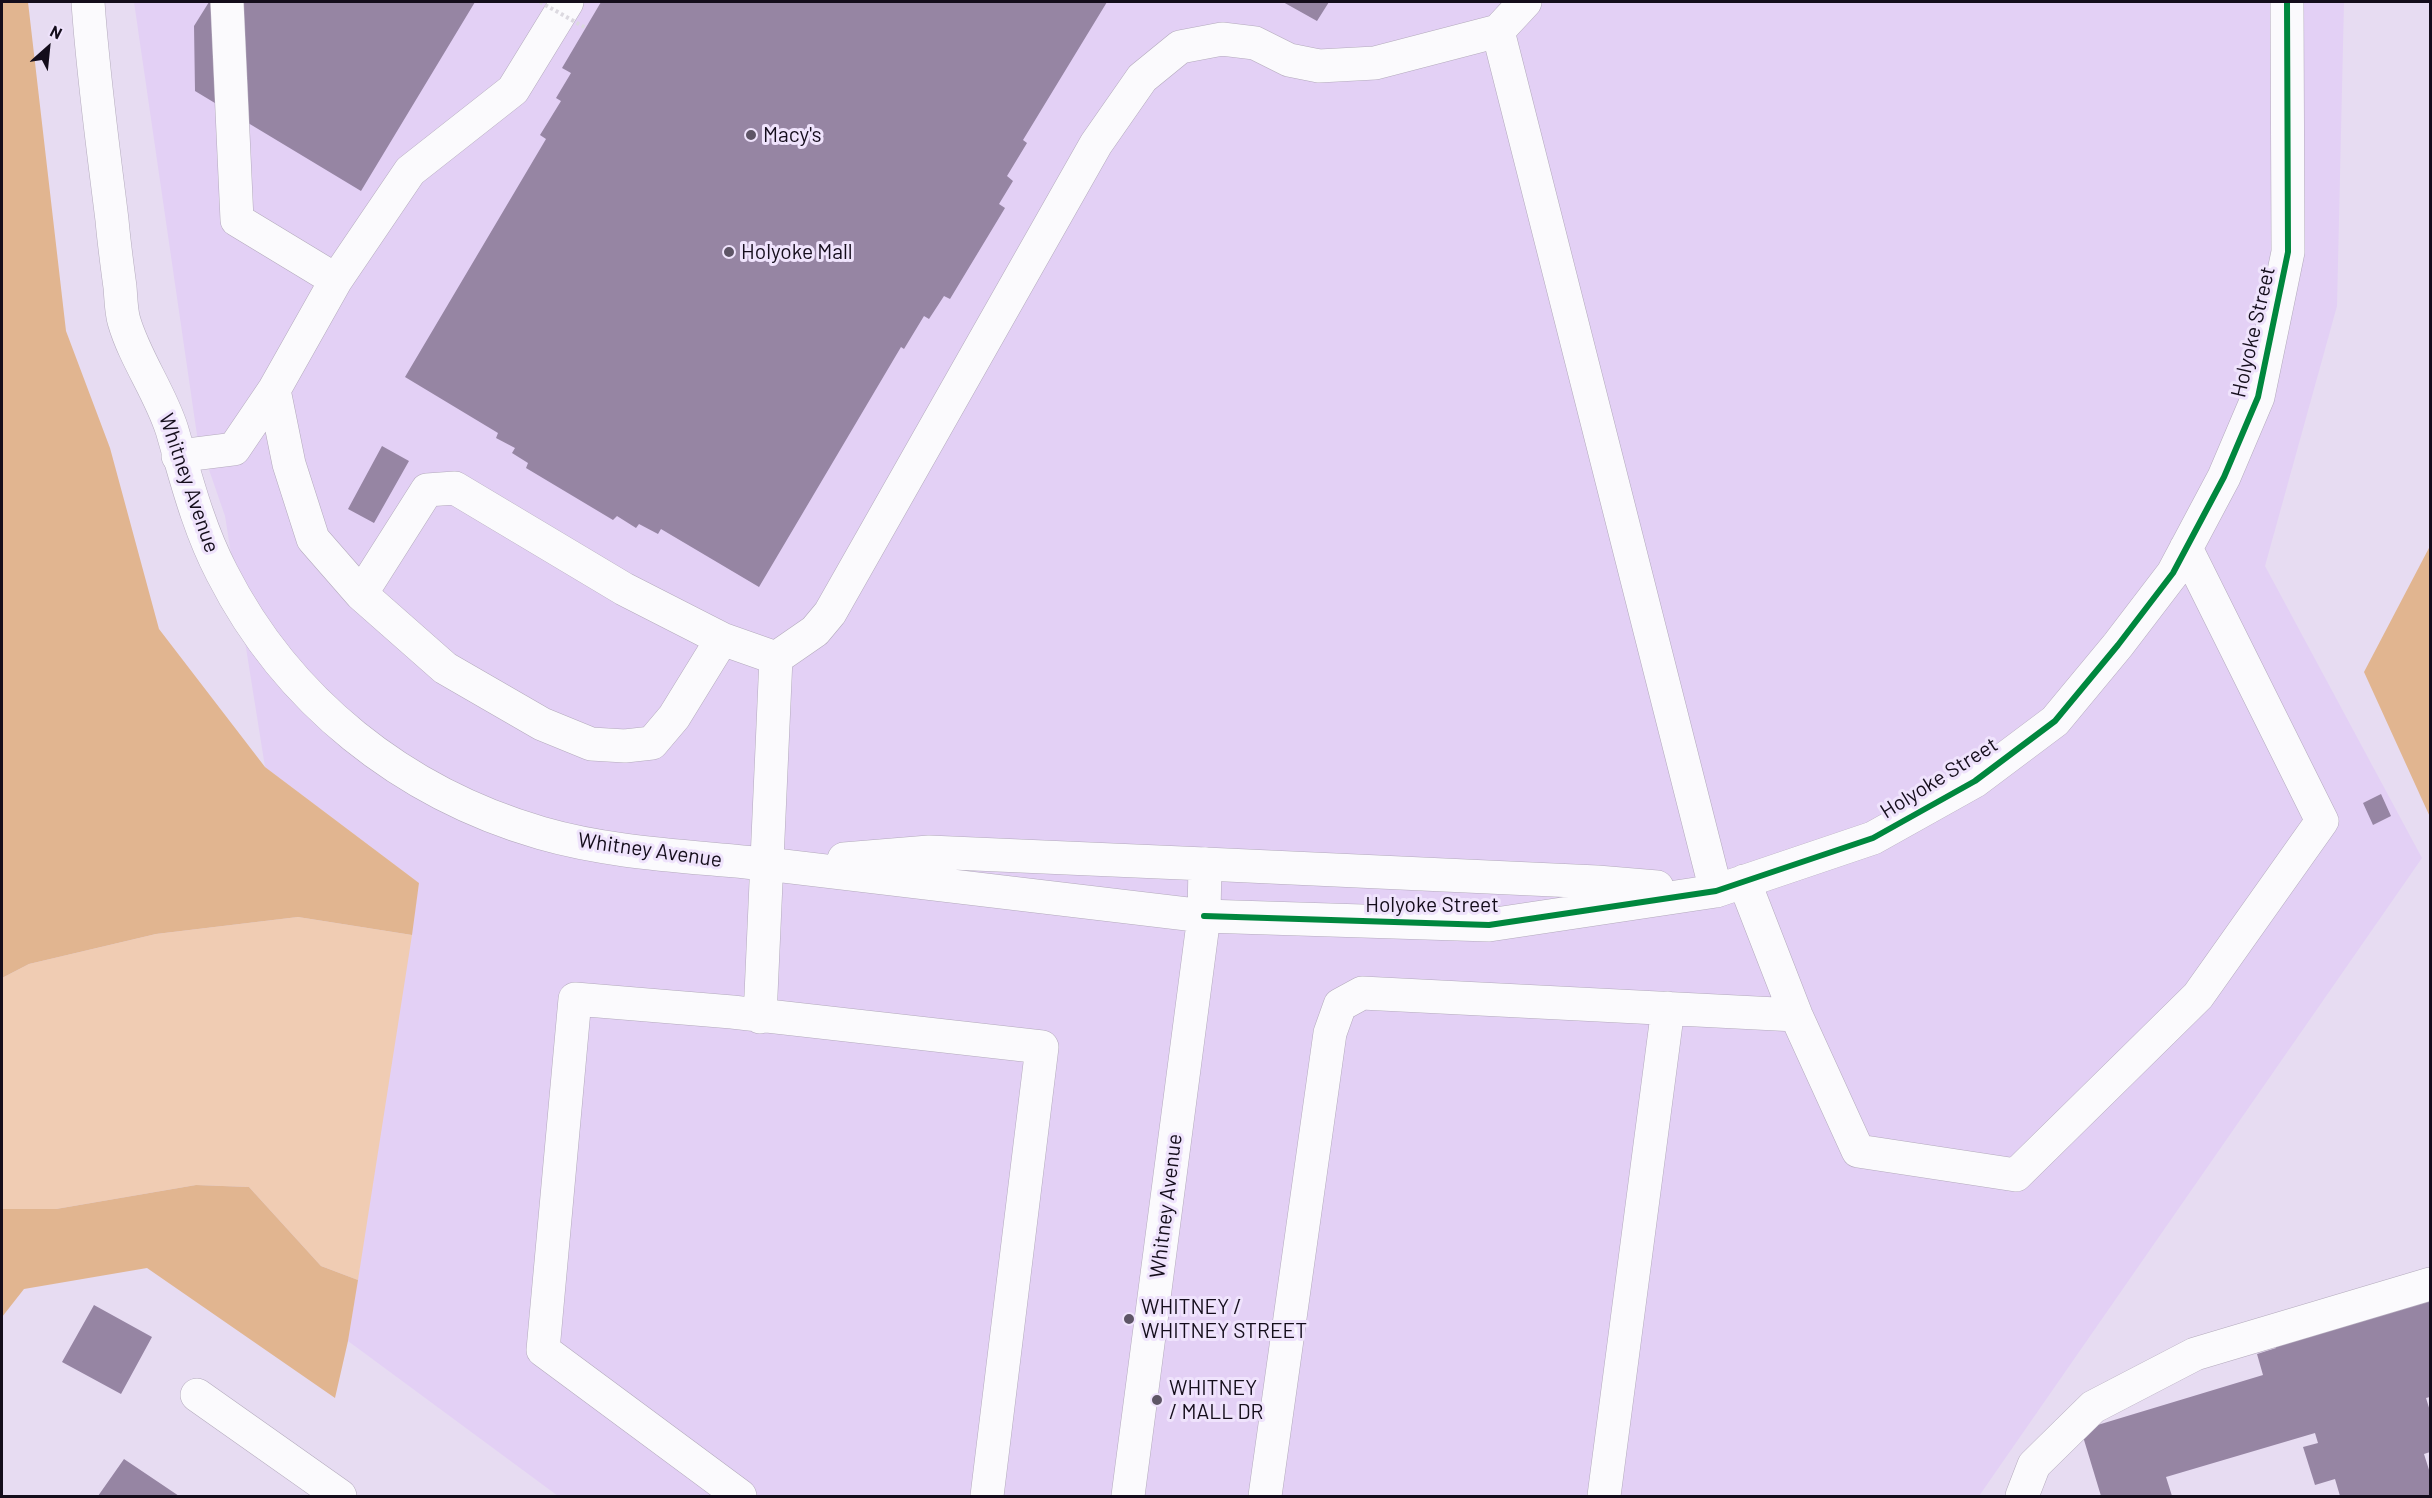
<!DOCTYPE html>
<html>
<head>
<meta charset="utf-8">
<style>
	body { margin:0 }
	#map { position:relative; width:2432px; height:1498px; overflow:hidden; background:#e7dcf2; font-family:Barlow,sans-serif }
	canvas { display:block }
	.frame { position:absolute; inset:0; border:3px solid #140d1b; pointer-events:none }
	.north { position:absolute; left:18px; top:18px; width:60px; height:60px; -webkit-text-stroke:4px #efe3fc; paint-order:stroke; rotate:27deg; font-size:16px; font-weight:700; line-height:24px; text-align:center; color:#140d1b }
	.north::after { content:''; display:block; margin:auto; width:21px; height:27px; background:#140d1b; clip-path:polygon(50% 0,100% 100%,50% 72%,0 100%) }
</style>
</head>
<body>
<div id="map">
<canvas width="2432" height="1498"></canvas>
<div class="frame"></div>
<div class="north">N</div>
</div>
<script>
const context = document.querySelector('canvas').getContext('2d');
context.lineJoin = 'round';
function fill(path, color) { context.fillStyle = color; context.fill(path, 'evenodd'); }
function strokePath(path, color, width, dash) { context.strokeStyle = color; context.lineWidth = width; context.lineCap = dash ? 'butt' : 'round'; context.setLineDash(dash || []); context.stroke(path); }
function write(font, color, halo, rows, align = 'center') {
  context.font = font + ' Barlow,sans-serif'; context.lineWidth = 6; context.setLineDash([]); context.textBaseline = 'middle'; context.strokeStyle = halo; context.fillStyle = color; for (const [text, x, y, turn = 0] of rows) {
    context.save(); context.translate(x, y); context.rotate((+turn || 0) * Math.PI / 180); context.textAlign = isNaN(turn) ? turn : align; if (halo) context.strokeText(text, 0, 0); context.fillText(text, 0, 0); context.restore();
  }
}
fill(new Path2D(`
	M134 2H2344L2337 306 2265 566 2422 858 1979 1496H558L348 1341 419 883 265 767 225 516 197 435Z`), '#e3d0f5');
fill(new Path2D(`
	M298 917 412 935 358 1280 321 1266 249 1187 196 1185 56 1209H2V978L29 964 156 934Z`), '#f0ccb3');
fill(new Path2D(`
	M2 2H28L66 331 110 448 159 629 265 767 419 883 412 935 298 917 156 934 29 964 2 978Z
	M2430 546V817L2364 672Z
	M196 1185 249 1187 321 1266 358 1280 348 1341 335 1398 147 1268 24 1289 2 1317V1209H56Z`), '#e1b590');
fill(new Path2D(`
	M209 2H475L361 191 195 91 194 26Z
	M601 2H1107L1023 140 1027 143 1007 176 1013 181 999 204 1005 208 950 299 944 296 929 319 924 316 904 349 901 347 759 587 661 529 658 534 639 524 636 528 617 516 613 520 526 468 528 463 512 453 515 448 496 438 498 433 405 377 546 139 540 135 561 101 556 98 571 73 562 68Z
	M1283 2H1329L1317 21Z
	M382 446 409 461 374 523 348 509Z
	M2381 794 2391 816 2373 825 2363 803Z
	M2430 1297V1397L2426 1398 2430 1411V1452L2424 1454 2430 1473V1496H2340L2335 1479 2315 1485 2303 1447 2318 1443 2315 1433 2166 1477 2172 1496H2101L2081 1430 2263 1375 2257 1354 2276 1348 2274 1339Z
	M94 1305 152 1337 121 1394 62 1362Z
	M124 1459 179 1496H98Z`), '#9685a3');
const minor = new Path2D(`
	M227 2 237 220 336 280
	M1498 31 1716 891
	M178 456 234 449 274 390
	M361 594 427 490 455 488 624 589 722 639 674 717 652 743 625 746 591 744 542 724 445 668 361 594 313 539 289 464 274 390 336 280 410 171 513 90 567 2
	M722 639 776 658
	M1205 864 1597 882 1657 887
	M1744 881 1796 1015 1858 1151 2016 1175 2198 996 2322 821 2186 548
	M1204 916 1489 925 1716 891 1873 838 1975 781 2055 721 2118 645 2173 573 2224 477 2258 397 2288 252 2287 2
	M760 1017 776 658 815 631 830 613 1096 144 1142 78 1180 47 1222 39 1255 43 1289 60 1319 66 1375 63 1498 31 1525 2
	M197 1395 340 1496
	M740 1496 543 1350 575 999 732 1012 1042 1047 987 1496
	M1265 1496 1330 1033 1340 1005 1362 993 1796 1015
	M1604 1496 1668 1008
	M2022 1496 2034 1465 2093 1407 2195 1354 2430 1284`);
const major = new Path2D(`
	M88 2C93 75 103 147 112 220 114 243 117 265 120 287 121 298 121 311 124 321 135 359 160 392 172 430 186 478 198 527 222 573 287 701 403 793 541 833 617 855 696 856 775 865 918 882 1061 899 1204 916
	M844 859 929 852 1205 864 1204 916 1128 1496`);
strokePath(minor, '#b3aabc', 34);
strokePath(major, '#b3aabc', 34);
strokePath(minor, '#fbfafd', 33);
strokePath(major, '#fbfafd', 33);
strokePath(new Path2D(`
	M540 2 586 28`), '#dcd9e0', 4, [3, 3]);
strokePath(new Path2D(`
	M1204 916 1489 925 1716 891 1873 838 1975 781 2055 721 2118 645 2173 573 2224 477 2258 397 2288 252 2287 2`), '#00873e', 6);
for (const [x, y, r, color] of [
	[751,135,6,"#5e5566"],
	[729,252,6,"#5e5566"],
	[1129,1319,6,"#5e5566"],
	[1157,1400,6,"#5e5566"]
]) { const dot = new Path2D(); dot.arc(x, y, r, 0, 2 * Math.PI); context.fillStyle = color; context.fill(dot); strokePath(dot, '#efe3fc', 2); }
write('21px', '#140d1b', '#efe3fc', [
	["Macy's",763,135],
	["Holyoke Mall",741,252],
	["WHITNEY /",1141,1307],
	["WHITNEY STREET",1141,1331],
	["WHITNEY",1169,1388],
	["/ MALL DR",1169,1412]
], 'left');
write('21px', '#140d1b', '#efe3fc', [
	["Holyoke Street",2253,332,-77],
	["Whitney Avenue",189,483,71],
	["Holyoke Street",1939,778,-32],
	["Whitney Avenue",650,850,8],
	["Holyoke Street",1432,905],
	["Whitney Avenue",1166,1206,-83]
]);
</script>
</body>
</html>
